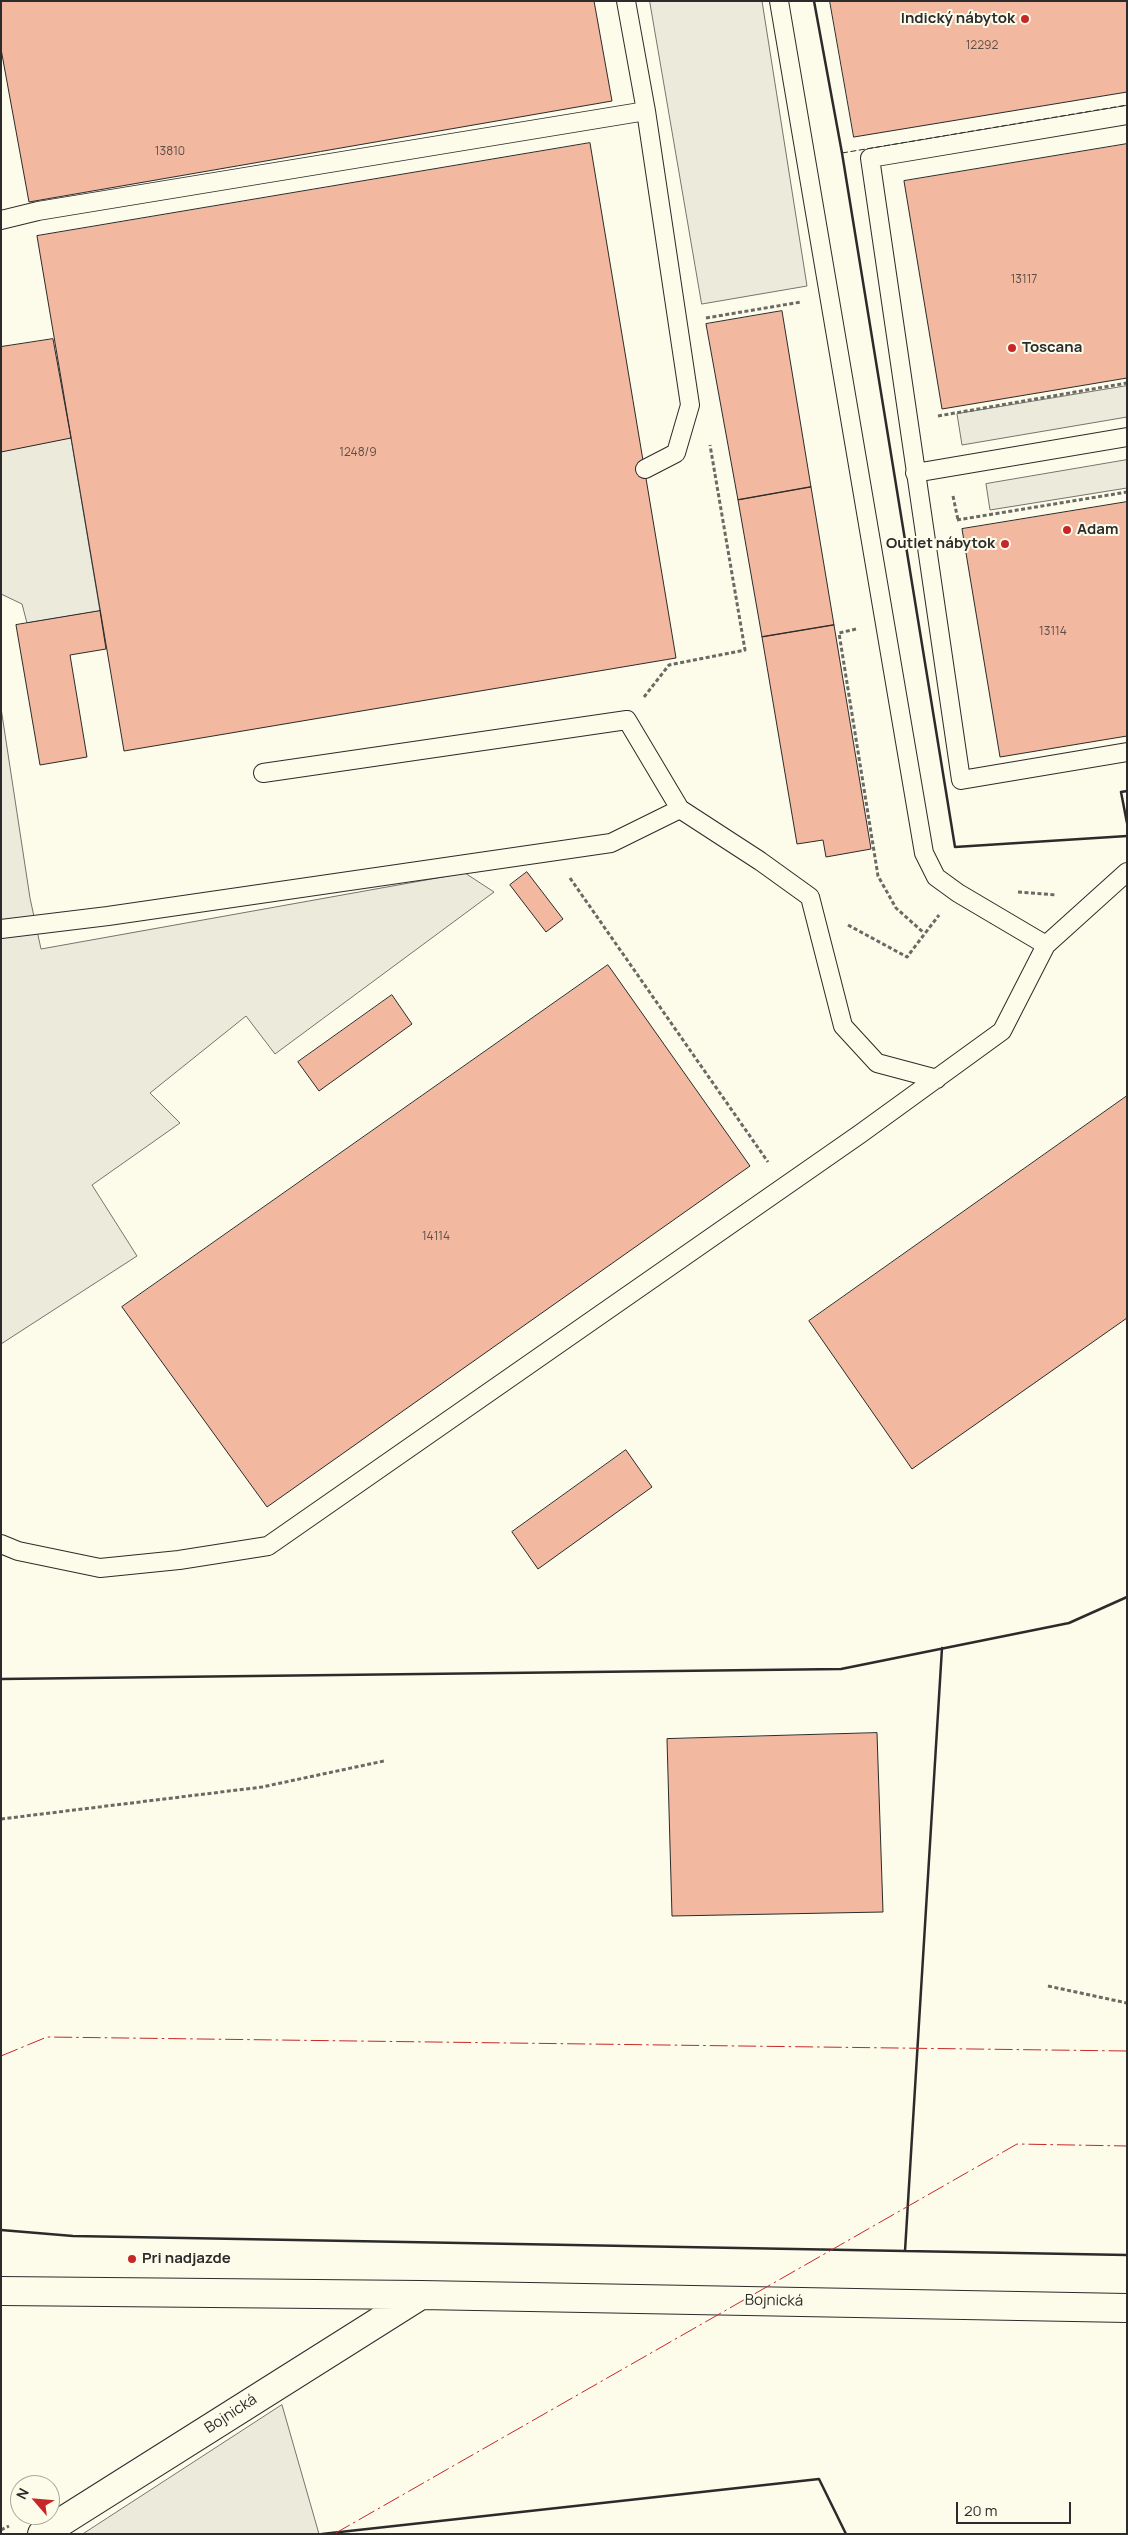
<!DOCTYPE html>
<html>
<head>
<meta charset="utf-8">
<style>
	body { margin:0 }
	#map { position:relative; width:1128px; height:2535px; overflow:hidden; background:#fdfbea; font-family:Manrope,sans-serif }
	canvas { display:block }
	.frame { position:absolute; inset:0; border:2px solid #2b2b2b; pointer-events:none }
	.north { position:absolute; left:10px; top:2475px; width:50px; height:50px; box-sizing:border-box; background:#fdfbea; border:1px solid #a9a89e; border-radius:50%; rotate:297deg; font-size:14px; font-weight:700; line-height:20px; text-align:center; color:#2b2b2b }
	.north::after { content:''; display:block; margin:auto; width:18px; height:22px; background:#c62828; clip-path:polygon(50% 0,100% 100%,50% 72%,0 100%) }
	.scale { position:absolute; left:956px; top:2502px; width:115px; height:22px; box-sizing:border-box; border:2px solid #2b2b2b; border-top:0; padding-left:6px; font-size:15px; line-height:18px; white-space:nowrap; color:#2b2b2b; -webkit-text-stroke:4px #fdfbea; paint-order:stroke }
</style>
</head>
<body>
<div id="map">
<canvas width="1128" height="2535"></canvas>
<div class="frame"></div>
<div class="north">N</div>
<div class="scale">20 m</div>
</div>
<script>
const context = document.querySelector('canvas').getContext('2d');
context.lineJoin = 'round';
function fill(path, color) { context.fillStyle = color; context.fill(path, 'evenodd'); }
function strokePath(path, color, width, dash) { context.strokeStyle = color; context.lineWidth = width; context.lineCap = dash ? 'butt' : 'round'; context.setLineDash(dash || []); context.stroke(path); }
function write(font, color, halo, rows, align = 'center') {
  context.font = font + ' Manrope,sans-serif'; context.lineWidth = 4; context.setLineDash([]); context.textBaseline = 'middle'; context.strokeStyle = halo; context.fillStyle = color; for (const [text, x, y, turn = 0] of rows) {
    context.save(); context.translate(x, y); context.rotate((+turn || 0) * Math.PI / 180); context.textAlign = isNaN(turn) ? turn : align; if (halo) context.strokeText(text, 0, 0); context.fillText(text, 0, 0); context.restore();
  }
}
const green = new Path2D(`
	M282 2405 319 2534H83Z`);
fill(green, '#ecebdb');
strokePath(green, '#74746e', 1);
const parking = new Path2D(`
	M650 1H762L807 286 702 304Z
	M1127 386V417L962 445 957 414Z
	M71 438 100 611 27 623 22 604 1 594V452Z
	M1127 460V488L990 510 986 484Z
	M1 708 30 898 41 949 465 873 494 892 275 1054 246 1016 150 1093 180 1123 92 1185 137 1256 1 1344Z`);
fill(parking, '#eceadb');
strokePath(parking, '#74746e', 1);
const building = new Path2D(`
	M1 1H594L612 101 29 202 1 49Z
	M830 1H1127V92L854 137Z
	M590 143 676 658 124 751 37 236Z
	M1127 144V378L942 409 904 181Z
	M782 311 811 487 738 500 706 324Z
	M53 339 71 438 1 452V347Z
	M811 487 834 625 762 637 738 500Z
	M1127 502V736L1000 757 962 529Z
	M100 611 106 649 70 655 87 757 40 765 16 625Z
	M834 625 871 849 826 857 823 840 797 844 762 637Z
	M527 872 563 919 546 932 510 885Z
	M608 965 750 1166 267 1507 122 1307Z
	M392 995 412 1024 319 1091 298 1062Z
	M1127 1096V1318L912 1469 809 1321Z
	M626 1450 652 1487 538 1569 512 1532Z
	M877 1733 883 1912 672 1916 667 1739Z`);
fill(building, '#f2b8a0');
strokePath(building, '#2b2b2b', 1);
const lane = new Path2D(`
	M626 1 646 111 690 405 676 453 645 469
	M779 1 924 853 936 877 958 893 1046 945 1127 872
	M1127 115 870 158 961 780 1127 752
	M1 220 38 211 646 111
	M915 473 1127 437
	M263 773 627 720 680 809
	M1 929 108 916 611 843 680 809 760 861 810 897 843 1026 877 1063 937 1079
	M1 1544 18 1551 100 1568 179 1560 268 1546 860 1134 1002 1031 1046 945`);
const street = new Path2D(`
	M1 2291 421 2295 1127 2308
	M42 2534 421 2295`);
strokePath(lane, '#2b2b2b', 20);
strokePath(street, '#2b2b2b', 30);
strokePath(new Path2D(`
	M706 318 801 302
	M938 416 1127 383
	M953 496 958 520
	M957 520 1127 492
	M856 629 839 633 878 876 896 908 924 933
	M644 697 669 665 745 650 710 445
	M570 878 768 1162
	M1018 892 1056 895
	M848 925 907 957 939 915
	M1 1819 262 1787 384 1761
	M1048 1986 1127 2003
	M1 2530 9 2526`), '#6a6964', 3, [4, 2.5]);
strokePath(lane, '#fdfbea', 18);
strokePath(street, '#fdfbea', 28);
strokePath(new Path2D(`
	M842 153 1127 105`), '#2b2b2b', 1, [6, 2.5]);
strokePath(new Path2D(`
	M814 1 842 153 955 847 1127 836
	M1127 791 1121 792 1127 823
	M1 1679 841 1669 1069 1623 1127 1597
	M1 2230 73 2236 1127 2255
	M905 2251 942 1648
	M322 2534 819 2479 846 2534`), '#2b2b2b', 2.5);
strokePath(new Path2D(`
	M1 2056 47 2037 1127 2051
	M334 2534 1017 2144 1127 2146`), '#c62828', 1, [18, 4, 2.5, 4]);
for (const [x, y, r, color] of [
	[1025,19,5,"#c62828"],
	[1012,348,5,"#c62828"],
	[1067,530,5,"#c62828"],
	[1005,544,5,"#c62828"],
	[132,2259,5,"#c62828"]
]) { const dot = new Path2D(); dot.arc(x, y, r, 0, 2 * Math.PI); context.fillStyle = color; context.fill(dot); strokePath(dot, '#fdfbea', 2); }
write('12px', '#5d4e48', null, [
	["12292",982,46],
	["13810",170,152],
	["13117",1024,280],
	["1248/9",358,453],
	["13114",1053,632],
	["14114",436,1237]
]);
write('bold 15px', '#2b2b2b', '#fdfbea', [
	["Indický nábytok",1015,19,"right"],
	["Toscana",1022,348],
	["Adam",1077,530],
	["Outlet nábytok",995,544,"right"],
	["Pri nadjazde",142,2259]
], 'left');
write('15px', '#2b2b2b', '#fdfbea', [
	["Bojnická",774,2301,1],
	["Bojnická",231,2414,-33]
]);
</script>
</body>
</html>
